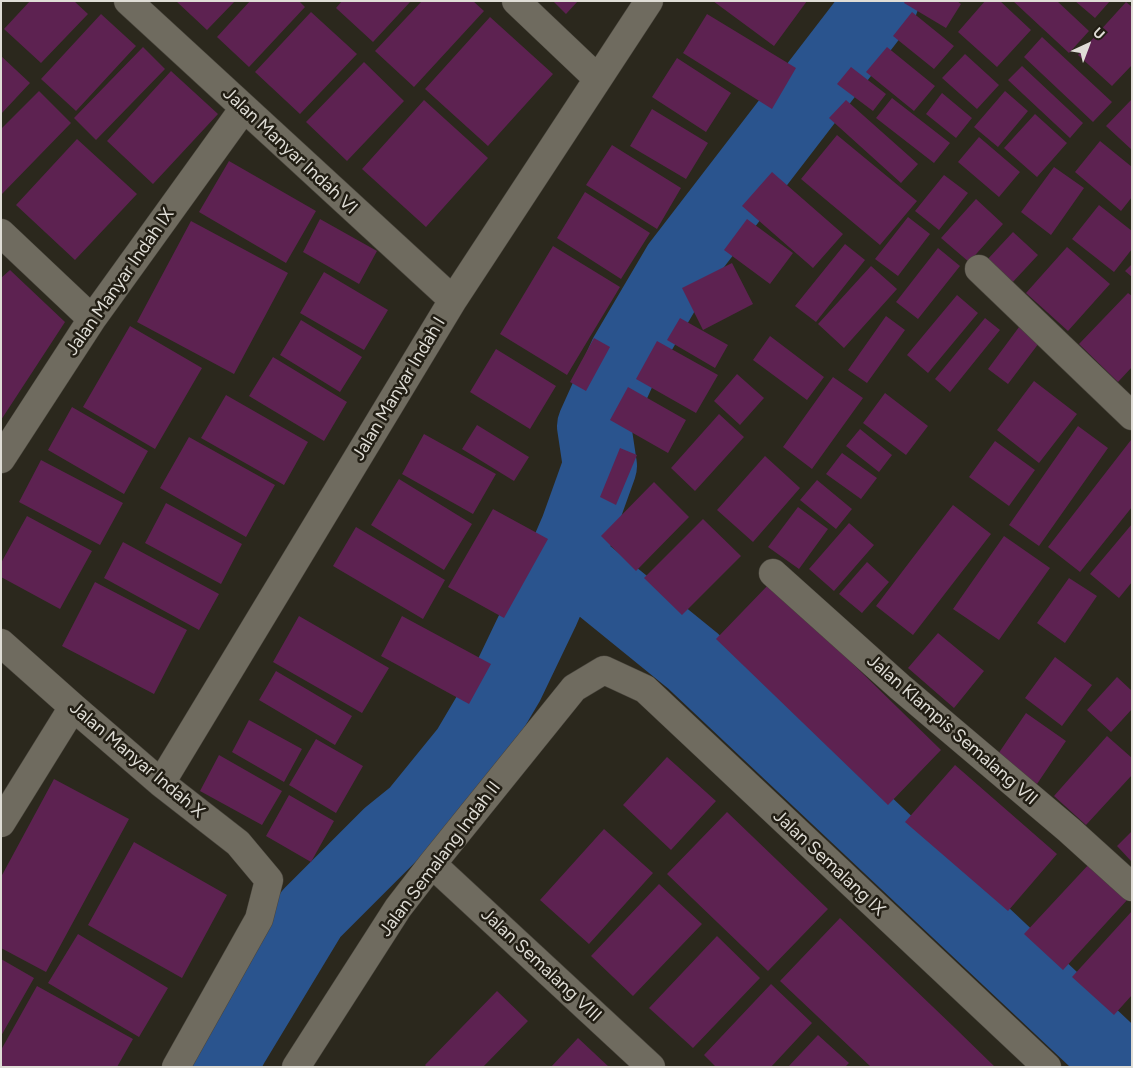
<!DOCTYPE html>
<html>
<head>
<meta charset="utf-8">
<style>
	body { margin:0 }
	#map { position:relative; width:1133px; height:1068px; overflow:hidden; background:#2b281d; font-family:Figtree,sans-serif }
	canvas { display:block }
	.frame { position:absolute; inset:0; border:2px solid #dfddd6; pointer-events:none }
	.north { position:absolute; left:1063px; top:20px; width:50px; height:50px; -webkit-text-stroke:4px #221e14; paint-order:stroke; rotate:43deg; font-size:14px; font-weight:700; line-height:20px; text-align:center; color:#dfddd6 }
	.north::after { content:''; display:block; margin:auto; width:18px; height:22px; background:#dfddd6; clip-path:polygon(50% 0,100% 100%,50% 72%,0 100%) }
</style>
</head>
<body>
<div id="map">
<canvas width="1133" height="1068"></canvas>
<div class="frame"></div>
<div class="north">U</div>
</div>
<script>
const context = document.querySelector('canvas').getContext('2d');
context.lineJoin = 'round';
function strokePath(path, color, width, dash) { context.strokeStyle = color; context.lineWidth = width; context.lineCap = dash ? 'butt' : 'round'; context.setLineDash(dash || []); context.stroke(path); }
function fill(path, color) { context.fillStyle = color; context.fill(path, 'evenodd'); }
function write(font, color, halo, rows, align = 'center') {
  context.font = font + ' Figtree,sans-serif'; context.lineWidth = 5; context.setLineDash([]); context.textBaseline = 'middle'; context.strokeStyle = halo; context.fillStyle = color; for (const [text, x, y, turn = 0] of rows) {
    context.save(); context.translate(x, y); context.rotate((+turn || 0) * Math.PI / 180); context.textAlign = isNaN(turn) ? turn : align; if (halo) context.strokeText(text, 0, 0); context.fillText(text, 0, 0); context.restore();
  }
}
strokePath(new Path2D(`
	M565 557 693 661 1124 1067
	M220 1067 233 1043 311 914 390 835 416 814 468 750 507 684 542 611 577 530 600 466 594 426 626 355 679 265 882 1`), '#2a548e', 74);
fill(new Path2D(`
	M30 1H74L88 14 41 63 4 29Z
	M176 1H235L207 30Z
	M250 1H299L305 7 249 67 217 37Z
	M342 1H411L373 42 336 8Z
	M422 1H473L484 11 414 87 375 51Z
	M553 1H578L566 14Z
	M713 1H807L774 46Z
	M905 1H957L961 4 946 28 904 3Z
	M985 1H1000L1031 30 997 67 958 32Z
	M1013 1H1057L1089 31 1069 53Z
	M1075 1H1110L1095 18Z
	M1126 2 1132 7V65L1112 86 1078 55Z
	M311 12 357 54 300 114 255 72Z
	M912 12 954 46 934 69 893 36Z
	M101 14 136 46 76 111 41 79Z
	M707 14 796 68 772 109 683 53Z
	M490 17 553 74 488 146 425 89Z
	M1042 37 1112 102 1093 122 1024 57Z
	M143 47 165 69 96 140 74 118Z
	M887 47 935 86 914 111 866 72Z
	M965 54 999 85 977 109 942 78Z
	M1 56 30 83 1 114Z
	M677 58 731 93 706 132 652 97Z
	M364 62 404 101 347 161 306 122Z
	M1022 66 1083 123 1070 138 1008 80Z
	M851 67 886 94 873 111 837 84Z
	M171 71 218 114 153 184 107 141Z
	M39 91 71 123 1 195V129Z
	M1005 91 1028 111 998 147 974 127Z
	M942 93 972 118 956 138 926 114Z
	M892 98 950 143 934 163 876 118Z
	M1132 99V150L1106 126Z
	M424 100 488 158 426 227 362 169Z
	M846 100 918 164 901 183 829 118Z
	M652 109 708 143 686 179 630 146Z
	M1035 114 1067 143 1037 177 1004 148Z
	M837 135 917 201 880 245 801 179Z
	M979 137 1020 172 999 197 958 162Z
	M77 139 137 194 75 260 16 205Z
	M1100 141 1132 167V197L1121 211 1075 172Z
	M612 145 681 188 657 229 586 185Z
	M229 161 316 211 286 263 199 212Z
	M1054 167 1084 188 1051 235 1021 212Z
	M772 172 843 234 813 268 742 206Z
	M944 175 968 193 939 230 915 211Z
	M585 192 650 233 621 279 557 238Z
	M976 199 1003 224 969 262 941 238Z
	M1099 205 1132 231V249L1114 272 1072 239Z
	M908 217 930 234 898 276 875 259Z
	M320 219 377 251 359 284 303 252Z
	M747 219 793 253 770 284 724 250Z
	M191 221 288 273 234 374 137 322Z
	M1013 232 1038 255 1011 284 986 261Z
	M845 244 865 260 816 322 795 306Z
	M553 246 620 287 567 375 500 334Z
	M1067 247 1110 284 1068 331 1026 293Z
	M938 248 960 266 918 319 896 302Z
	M732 263 753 304 703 330 682 288Z
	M1132 264V277L1125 271Z
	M871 266 897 289 844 348 818 324Z
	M10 270 65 322 1 420V278Z
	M324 272 388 310 364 350 300 313Z
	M1128 293 1132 296V367L1118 382 1079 344Z
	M957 295 978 313 928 373 907 355Z
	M886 316 905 330 867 383 848 370Z
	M680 318 728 345 715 368 667 340Z
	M985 318 1000 330 950 392 935 379Z
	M301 320 362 357 340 392 280 355Z
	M1022 323 1042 339 1008 384 988 369Z
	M130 326 202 368 155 449 83 407Z
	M770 336 824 377 807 400 753 360Z
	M594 338 610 347 586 391 570 382Z
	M657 341 718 375 696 413 636 379Z
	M496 349 556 386 530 429 470 392Z
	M273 357 347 402 324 441 249 396Z
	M737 374 764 398 740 425 714 401Z
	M833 377 863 398 812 469 783 447Z
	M1034 381 1077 414 1039 463 997 430Z
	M628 387 686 420 668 453 610 420Z
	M885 393 928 426 906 455 863 423Z
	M226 395 308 442 284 485 201 438Z
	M72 407 148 451 124 494 48 450Z
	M719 414 744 437 695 491 671 468Z
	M477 425 529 457 514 481 462 449Z
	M1078 426 1108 448 1039 546 1009 525Z
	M860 429 892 455 879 472 846 446Z
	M424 434 496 474 473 514 402 474Z
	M189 437 275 485 246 537 160 488Z
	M1131 440 1132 441V507L1080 572 1048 547Z
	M995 441 1035 470 1009 506 969 477Z
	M620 448 637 455 616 505 600 497Z
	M842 453 877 478 861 499 826 474Z
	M765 456 800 488 753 542 717 510Z
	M41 460 123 503 100 545 19 502Z
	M399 479 472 524 444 570 371 525Z
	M817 480 852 509 836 529 800 500Z
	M654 482 689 517 636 571 601 536Z
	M166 503 242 544 221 584 145 543Z
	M953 505 991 534 913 635 876 606Z
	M798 507 828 529 799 569 768 547Z
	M493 509 548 539 504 618 448 587Z
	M27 516 92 551 60 609 1 577V563Z
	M703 519 741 556 682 615 644 578Z
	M849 523 874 545 834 591 809 569Z
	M1132 524V582L1119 598 1090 574Z
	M356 527 445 580 423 619 333 566Z
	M1004 536 1050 568 999 640 953 609Z
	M123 542 219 594 199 630 104 578Z
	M867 562 889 582 862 613 839 594Z
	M1069 578 1097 596 1065 643 1037 623Z
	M95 582 187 630 154 694 62 646Z
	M770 583 941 750 888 805 716 639Z
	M299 616 389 668 362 713 273 662Z
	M402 616 491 664 469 704 381 656Z
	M938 633 984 671 954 708 908 668Z
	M1055 657 1092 685 1062 726 1025 698Z
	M276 671 352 716 335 745 259 700Z
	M1117 677 1132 691V709L1111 732 1087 710Z
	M1026 713 1066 741 1037 784 996 757Z
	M249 720 302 749 284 782 232 752Z
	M1107 736 1132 758V775L1086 825 1054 796Z
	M316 739 363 766 336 813 289 785Z
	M219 755 282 791 262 825 200 791Z
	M667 757 716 801 671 850 623 805Z
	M955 765 1057 854 1008 911 905 822Z
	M54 779 129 819 46 972 1 948V877Z
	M289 795 334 821 311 862 266 836Z
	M727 812 828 909 768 971 667 874Z
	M604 829 653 873 589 944 540 900Z
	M1132 831V862L1117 846Z
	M134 842 227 895 182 978 88 925Z
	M1090 863 1128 899 1063 970 1024 934Z
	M659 884 702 924 633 996 591 956Z
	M1132 911V995L1114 1015 1072 977Z
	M840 918 955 1028 995 1067H871L780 981Z
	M78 934 168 988 139 1037 48 983Z
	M717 936 760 978 693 1048 649 1008Z
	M1 959 34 978 1 1036Z
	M771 984 812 1023 771 1067H716L704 1055Z
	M37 986 133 1039 117 1067H1V1050Z
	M497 991 528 1021 483 1067H427L425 1065Z
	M818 1035 849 1063 845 1067H788Z
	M578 1038 609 1067H551Z`), '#5d2251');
const minor = new Path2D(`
	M128 1 453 300
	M516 1 598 79
	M1 233 92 319
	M979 269 1132 416
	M1 459 92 319 244 108
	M773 573 900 687 1069 830 1132 887
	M1 643 73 707 161 783 238 843 269 880 259 919 176 1067
	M161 783 453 300 649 1
	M1 823 73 707
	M432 864 651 1067
	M296 1067 398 908 432 864 574 688 604 670 645 689 1047 1067`);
strokePath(minor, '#49453d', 29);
strokePath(minor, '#6f6b5f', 28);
write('18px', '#dfddd6', '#221e14', [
	["Jalan Manyar Indah VI",290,151,43],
	["Jalan Manyar Indah IX",120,282,-55],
	["Jalan Manyar Indah I",399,389,-59],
	["Jalan Klampis Semalang VII",952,730,41],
	["Jalan Manyar Indah X",137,760,40],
	["Jalan Semalang Indah II",440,859,-53],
	["Jalan Semalang IX",829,863,43],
	["Jalan Semalang VIII",541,965,43]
]);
</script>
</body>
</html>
